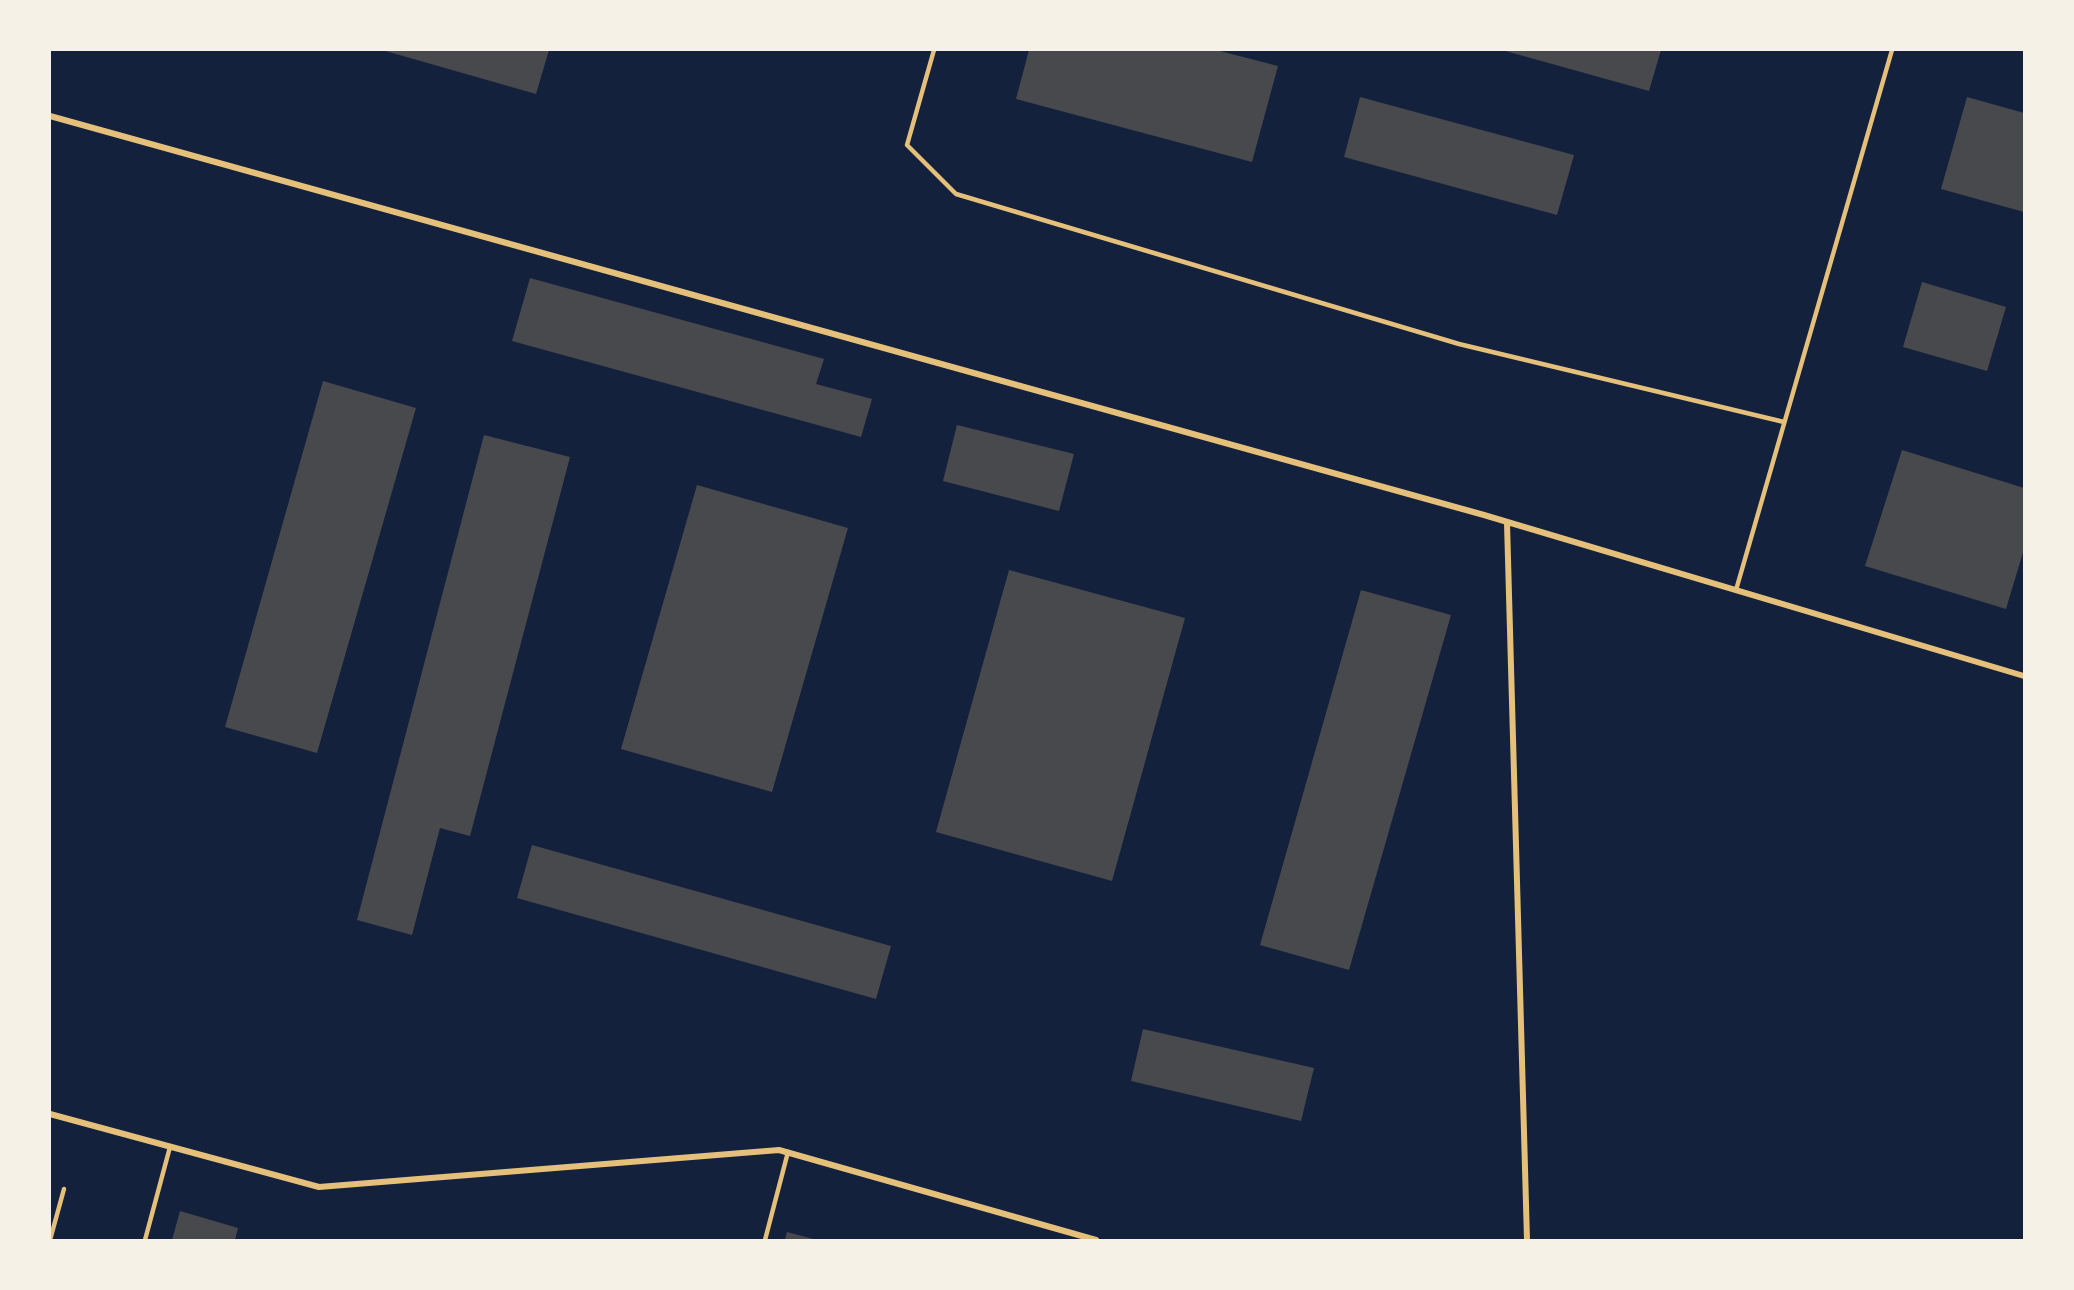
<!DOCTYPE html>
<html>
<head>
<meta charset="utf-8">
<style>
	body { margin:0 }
	#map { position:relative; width:2074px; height:1290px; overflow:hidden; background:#14213d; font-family:"Golos Text",sans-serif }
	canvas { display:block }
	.frame { position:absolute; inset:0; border:51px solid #f6f1e7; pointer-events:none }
</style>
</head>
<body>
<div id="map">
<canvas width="2074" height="1290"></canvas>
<div class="frame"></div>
</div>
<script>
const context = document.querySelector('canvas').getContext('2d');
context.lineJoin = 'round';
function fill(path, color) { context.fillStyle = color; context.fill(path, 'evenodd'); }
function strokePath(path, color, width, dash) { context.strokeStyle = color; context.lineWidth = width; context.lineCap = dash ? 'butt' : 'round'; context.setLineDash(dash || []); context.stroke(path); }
fill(new Path2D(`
	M382 50H549L536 94Z
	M1029 50H1216L1278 66 1252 162 1016 99Z
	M1502 50H1661L1649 91Z
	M1360 97 1574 155 1557 215 1344 157Z
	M1967 97 2024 113V212L1941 189Z
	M530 278 824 359 816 384 872 399 861 437 512 341Z
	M1922 282 2006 307 1987 371 1903 347Z
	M323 381 416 408 317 753 225 727Z
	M957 425 1074 454 1059 511 943 481Z
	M484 435 570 457 470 836 440 828 412 935 357 920Z
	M1902 450 2024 488V549L2006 609 1865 566Z
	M697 485 848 528 772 792 621 749Z
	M1009 570 1185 618 1112 881 936 832Z
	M1361 590 1451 615 1349 970 1260 945Z
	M532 845 891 946 876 999 517 898Z
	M1143 1029 1314 1068 1301 1121 1131 1081Z
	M180 1211 238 1228 235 1240H172Z
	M787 1232 817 1240H785Z`), '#48494c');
strokePath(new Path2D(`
	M934 50 907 145 956 194 1459 344 1784 422
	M1736 590 1892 50
	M50 1240 64 1189
	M145 1240 170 1147
	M765 1240 788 1152`), '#e5c07b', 4.5);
strokePath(new Path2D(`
	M50 116 1484 515 2024 676
	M1507 523 1527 1240
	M50 1114 319 1187 779 1150 1096 1240`), '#e5c07b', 6);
</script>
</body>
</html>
